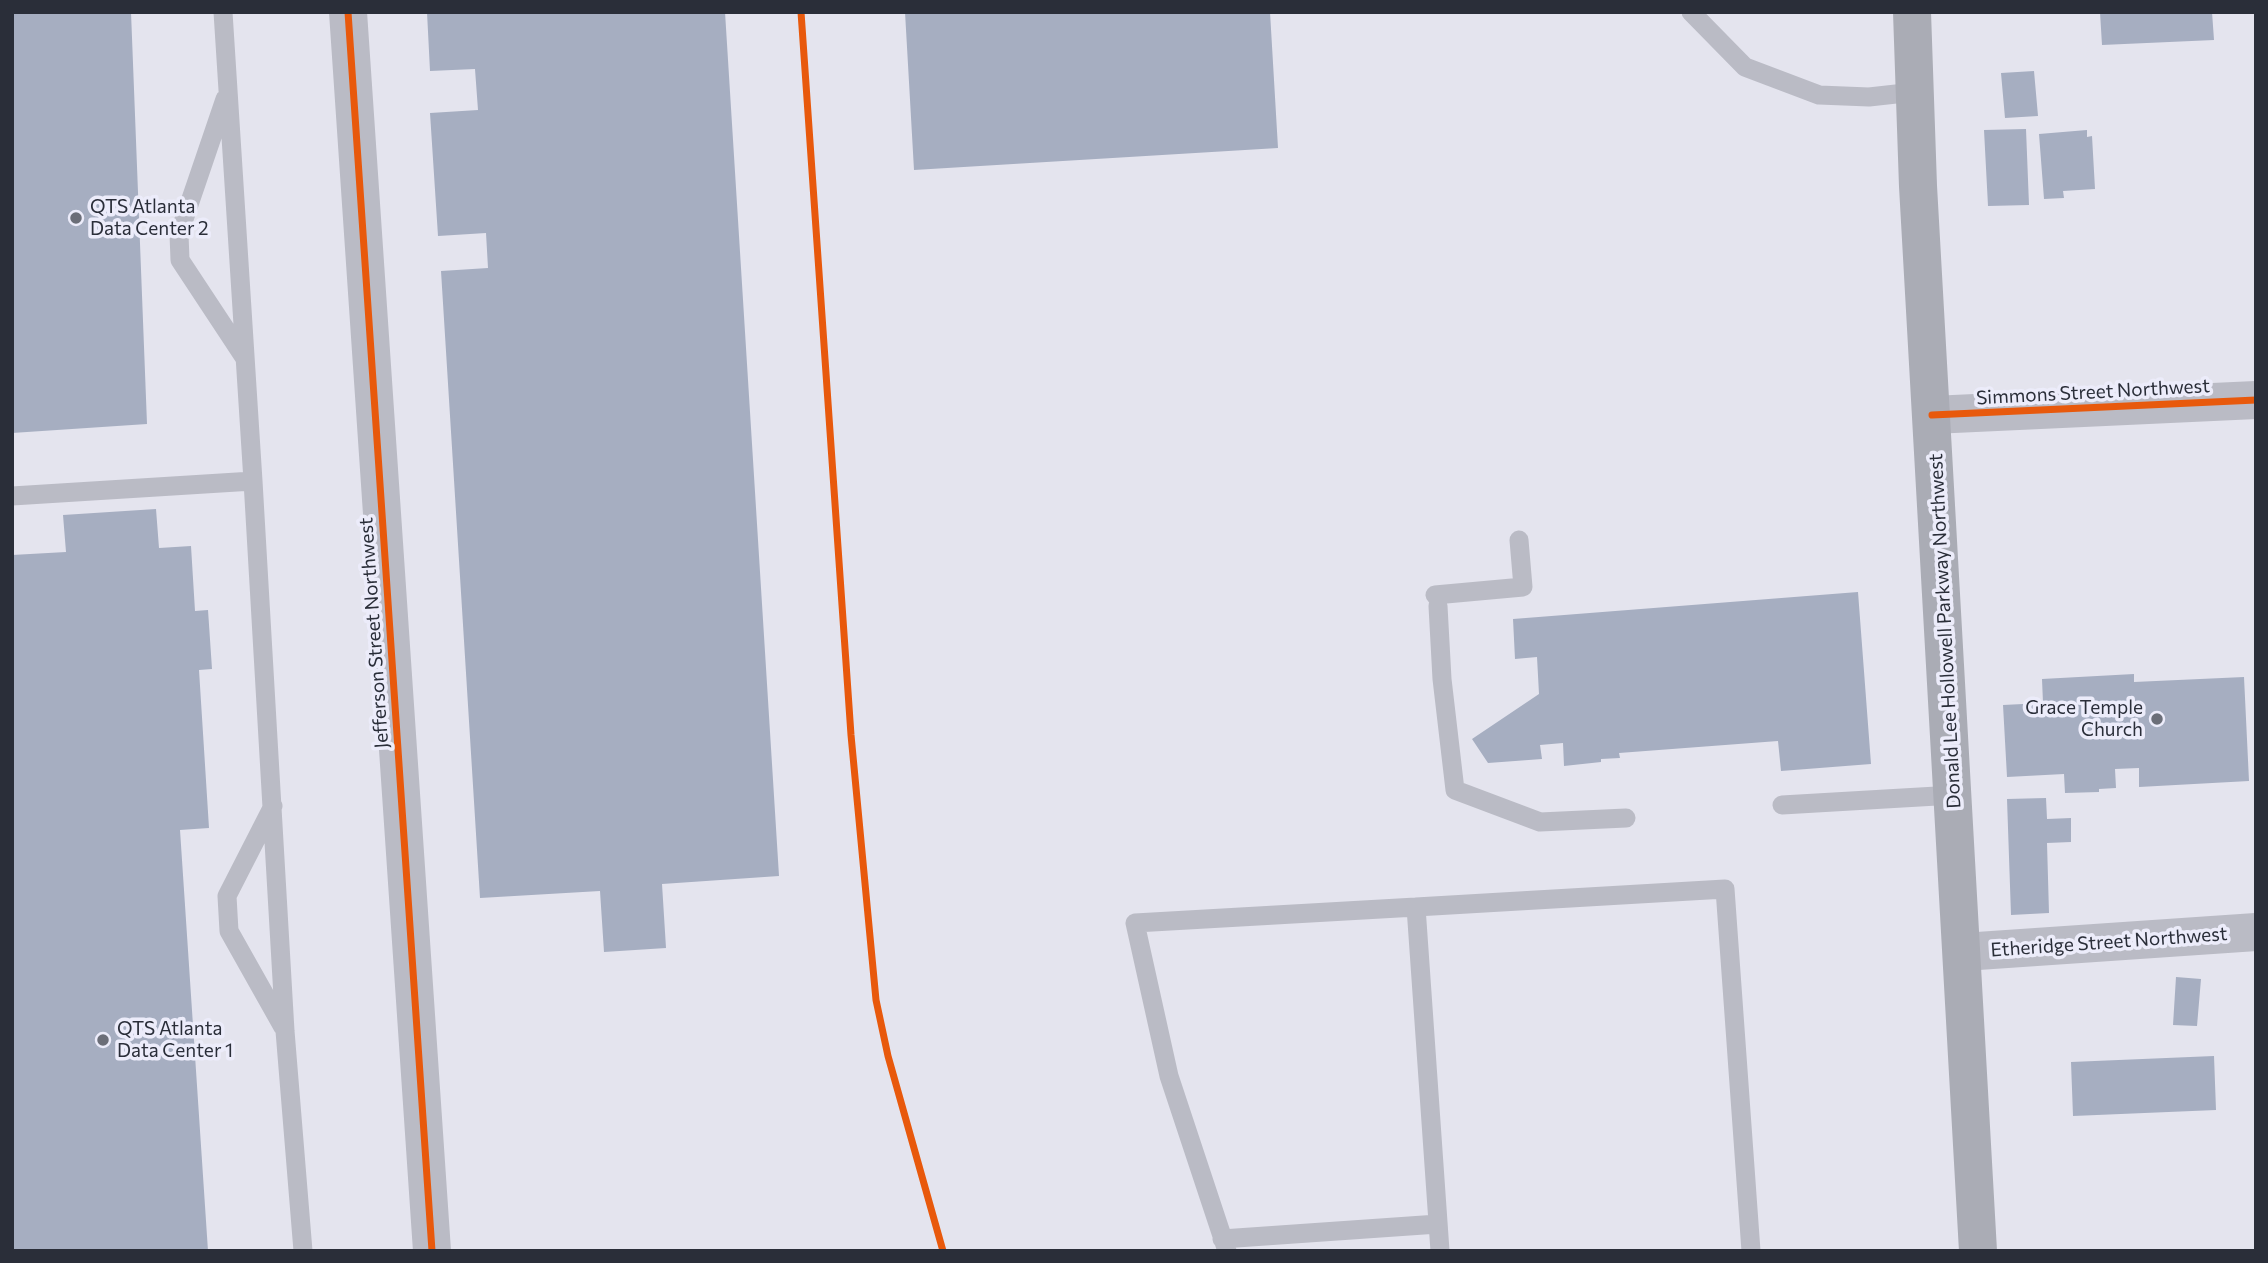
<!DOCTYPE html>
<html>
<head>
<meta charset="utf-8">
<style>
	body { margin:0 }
	#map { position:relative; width:2268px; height:1263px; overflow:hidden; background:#e4e4ee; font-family:Commissioner,sans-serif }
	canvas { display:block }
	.frame { position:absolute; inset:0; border:14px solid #2a2e39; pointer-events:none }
</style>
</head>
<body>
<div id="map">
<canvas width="2268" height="1263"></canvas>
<div class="frame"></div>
</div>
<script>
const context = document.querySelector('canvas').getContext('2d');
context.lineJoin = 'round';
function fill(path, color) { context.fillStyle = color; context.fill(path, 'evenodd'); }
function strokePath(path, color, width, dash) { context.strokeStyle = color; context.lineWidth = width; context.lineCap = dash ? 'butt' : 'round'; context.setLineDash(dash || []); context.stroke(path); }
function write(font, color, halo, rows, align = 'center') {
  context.font = font + ' Commissioner,sans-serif'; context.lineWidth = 7; context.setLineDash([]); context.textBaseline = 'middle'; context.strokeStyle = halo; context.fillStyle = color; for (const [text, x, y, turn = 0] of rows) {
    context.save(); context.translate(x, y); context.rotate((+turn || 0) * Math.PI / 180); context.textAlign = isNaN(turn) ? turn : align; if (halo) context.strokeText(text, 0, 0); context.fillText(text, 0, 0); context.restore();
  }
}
fill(new Path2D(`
	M12 12H131L147 424 12 433Z
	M427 12H725L779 876 662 884 666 948 604 952 600 891 480 898 441 271 488 268 486 233 438 236 430 113 478 110 475 69 430 71Z
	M905 12H1270L1278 148 914 170Z
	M2100 12H2212L2214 40 2102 45Z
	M2034 71 2038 116 2005 118 2001 73Z
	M2026 129 2029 205 1988 206 1984 130Z
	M2087 130V137L2092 136 2095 189 2063 191 2064 198 2044 199 2039 134Z
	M156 509 159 548 191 546 195 611 208 610 212 669 199 670 209 828 180 830 208 1251H12V555L66 552 63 515Z
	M1858 592 1871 764 1781 771 1778 741 1619 753 1620 758 1601 759V762L1564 766 1563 743 1540 745 1542 759 1488 763 1472 739 1539 694 1537 657 1515 659 1513 619Z
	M2134 674V682L2244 677 2249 781 2139 787V768L2115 769 2116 788 2099 789V792L2065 793 2064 774 2007 777 2003 705 2043 703 2042 679Z
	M2046 798 2047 819 2071 818V842L2047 843 2049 913 2011 915 2007 799Z
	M2176 977 2201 979 2197 1026 2173 1025Z
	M2214 1056 2216 1110 2073 1116 2071 1062Z`), '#a6aec1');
strokePath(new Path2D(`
	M1691 12 1745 67 1819 95 1869 97 1914 92
	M225 99 179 234 180 260 244 357
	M253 481 285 1031 303 1251
	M12 496 253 481 223 12
	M1435 595 1523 587 1519 540
	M1438 606 1442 679 1455 790 1540 822 1626 818
	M1782 805 1954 795
	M273 806 227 896 229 931 283 1027
	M1416 907 1725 889 1751 1251
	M1222 1239 1438 1224
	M1227 1251 1169 1076 1135 923 1416 907 1440 1251`), '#babbc5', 19);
strokePath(new Path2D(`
	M348 12 432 1251
	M1932 415 2256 400
	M1963 952 2256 932`), '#babbc5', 38);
strokePath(new Path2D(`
	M1912 12 1918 186 1978 1251`), '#aaacb5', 38);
strokePath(new Path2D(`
	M348 12 432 1251
	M801 12 851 735 876 1000 888 1056 943 1251
	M1932 415 2256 400`), '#e8590c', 7);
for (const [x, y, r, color] of [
	[76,218,7,"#6b6e78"],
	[2157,719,7,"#6b6e78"],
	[103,1040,7,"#6b6e78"]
]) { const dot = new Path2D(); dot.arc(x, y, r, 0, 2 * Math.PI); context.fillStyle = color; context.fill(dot); strokePath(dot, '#ececfa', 2.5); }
write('19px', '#2a2e39', '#ececfa', [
	["QTS Atlanta",90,207],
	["Data Center 2",90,229],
	["Grace Temple",2143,708,"right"],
	["Church",2143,730,"right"],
	["QTS Atlanta",117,1029],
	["Data Center 1",117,1051]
], 'left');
write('19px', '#2a2e39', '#ececfa', [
	["Simmons Street Northwest",2093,392,-3],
	["Donald Lee Hollowell Parkway Northwest",1945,631,-93],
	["Jefferson Street Northwest",374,633,-94],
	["Etheridge Street Northwest",2109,942,-4]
]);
</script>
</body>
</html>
